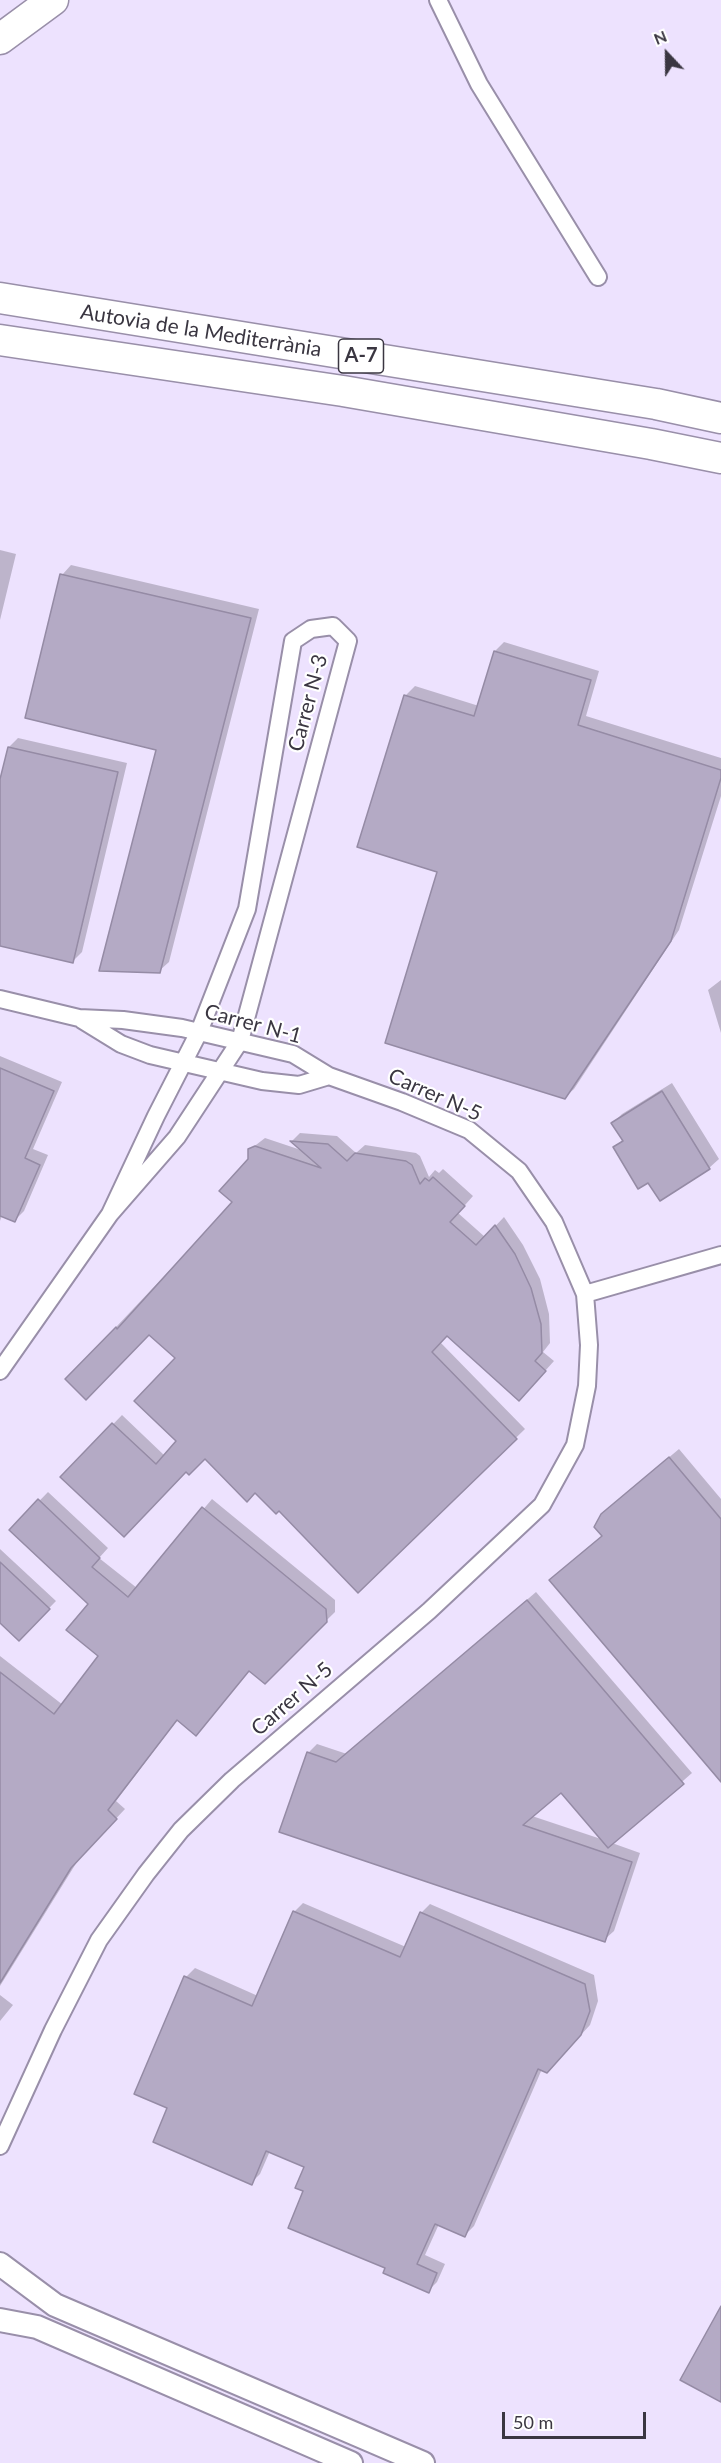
<!DOCTYPE html>
<html>
<head>
<meta charset="utf-8">
<style>
	body { margin:0 }
	#map { position:relative; width:721px; height:2463px; overflow:hidden; background:#ede2fe; font-family:Lato,sans-serif }
	canvas { display:block }
	.north { position:absolute; left:637px; top:24px; width:60px; height:60px; -webkit-text-stroke:4px #fff; paint-order:stroke; rotate:338deg; font-size:16px; font-weight:700; line-height:24px; text-align:center; color:#3a3641 }
	.north::after { content:''; display:block; margin:auto; width:21px; height:27px; background:#3a3641; clip-path:polygon(50% 0,100% 100%,50% 72%,0 100%) }
	.scale { position:absolute; left:502px; top:2412px; width:144px; height:27px; box-sizing:border-box; border:3px solid #3a3641; border-top:0; padding-left:8px; font-size:18px; line-height:21px; white-space:nowrap; color:#3a3641; -webkit-text-stroke:4px #fff; paint-order:stroke }
</style>
</head>
<body>
<div id="map">
<canvas width="721" height="2463"></canvas>
<div class="north">N</div>
<div class="scale">50 m</div>
</div>
<script>
const context = document.querySelector('canvas').getContext('2d');
context.lineJoin = 'round';
function fill(path, color) { context.fillStyle = color; context.fill(path, 'evenodd'); }
function strokePath(path, color, width, dash) { context.strokeStyle = color; context.lineWidth = width; context.lineCap = dash ? 'butt' : 'round'; context.setLineDash(dash || []); context.stroke(path); }
function write(font, color, halo, rows, align = 'center') {
  context.font = font + ' Lato,sans-serif'; context.lineWidth = 4.5; context.setLineDash([]); context.textBaseline = 'middle'; context.strokeStyle = halo; context.fillStyle = color; for (const [text, x, y, turn = 0] of rows) {
    context.save(); context.translate(x, y); context.rotate((+turn || 0) * Math.PI / 180); context.textAlign = isNaN(turn) ? turn : align; if (halo) context.strokeText(text, 0, 0); context.fillText(text, 0, 0); context.restore();
  }
}
fill(new Path2D(`
	M0 550 16 554 0 620Z
	M71 565 259 609 169 962 159 971 157 749 62 575Z
	M504 642 599 671 586 716 721 758V796L679 930 574 1089 564 1098 439 871 405 696 415 686 479 706 495 651Z
	M18 738 127 763 82 952 72 962 0 945V786L9 747Z
	M721 980V1033L708 990Z
	M0 1056 62 1082 33 1149 48 1155 24 1211 15 1220 2 1215 0 1221Z
	M672 1083 719 1159 709 1168 660 1199 649 1180 615 1148 623 1139 613 1123 622 1114Z
	M300 1133 337 1136 356 1153 365 1145 416 1153 420 1156 429 1177 435 1170 439 1173 443 1169 473 1196 458 1213 485 1237 504 1217 523 1245 540 1279 549 1314 550 1343 543 1352 554 1361 528 1390 447 1334 440 1342 525 1429 358 1591 279 1509 205 1457 186 1470 62 1477 122 1415 165 1456 178 1441 177 1358 150 1333 67 1379 234 1202 249 1160 248 1154 252 1148 265 1138 304 1151 292 1141Z
	M679 1449 721 1499V1780L560 1571 603 1535 612 1505Z
	M48 1492 108 1548 99 1558 137 1588 212 1499 335 1600V1612L264 1682 250 1670 205 1725 178 1719 116 1801 125 1809 80 1857 0 1986V1656L63 1705 100 1656 90 1604 11 1530Z
	M0 1549 56 1601 19 1639 0 1621Z
	M536 1592 692 1773 612 1843 640 1853 614 1931 604 1940 308 1753 317 1744 347 1754ZM561 1791 604 1840 532 1816Z
	M303 1903 406 1947 421 1913 430 1904 594 1975 598 2001 590 2025 556 2062 542 2069 474 2226 465 2235 439 2224 425 2255 445 2264 437 2282 428 2291 305 2190 306 2167 270 2151 260 2174 251 2183 169 2107 186 1977 195 1968 258 1996 294 1912Z
	M0 1995 13 2005 0 2021Z`), '#0003');
const building = new Path2D(`
	M60 574 251 618 160 973 99 971 156 750 25 718Z
	M494 651 591 680 578 725 721 770V778L671 941 565 1099 385 1043 437 872 357 847 404 695 474 716Z
	M8 747 118 772 73 963 0 946V779Z
	M0 1068 54 1091 25 1158 40 1165 15 1222 0 1216Z
	M662 1091 710 1169 660 1201 648 1183 638 1189 613 1147 623 1141 611 1123Z
	M290 1141 328 1144 347 1161 355 1153 406 1161 412 1165 420 1184 425 1178 429 1181 433 1177 465 1206 450 1222 476 1245 495 1225 515 1254 531 1288 541 1324 542 1353 535 1361 546 1371 519 1401 447 1336 432 1352 517 1439 358 1593 279 1511 276 1514 255 1493 247 1502 205 1459 189 1475 186 1472 124 1537 60 1477 112 1423 156 1464 176 1441 134 1401 175 1358 149 1335 86 1400 65 1379 116 1327 117 1329 232 1202 219 1191 248 1159V1149L255 1146 321 1168Z
	M669 1457 721 1519V1782L549 1580 602 1536 594 1527 601 1514Z
	M38 1499 100 1558 92 1567 128 1597 202 1507 326 1609 327 1622 265 1684 249 1671 196 1736 177 1720 108 1810 117 1819 71 1868 0 1983V1672L54 1714 98 1656 66 1630 88 1604 9 1530Z
	M0 1562 50 1609 19 1641 0 1623Z
	M527 1600 684 1784 608 1848 561 1793 523 1825 632 1862 605 1942 279 1832 307 1752 336 1762Z
	M293 1911 400 1957 420 1912 585 1984 590 2011 581 2035 547 2073 538 2069 465 2237 435 2224 417 2264 437 2273 429 2293 383 2273 385 2268 288 2228 303 2191 295 2188 304 2167 266 2151 252 2185 153 2142 167 2108 134 2094 184 1976 252 2006Z
	M721 2306V2402L680 2380Z`);
fill(building, '#b4aac5');
strokePath(building, '#958ba5', 1.5);
const street = new Path2D(`
	M438 0 479 84 598 277
	M0 999 79 1018 123 1020 182 1028 293 1054 329 1076 402 1102 469 1130 519 1171 554 1222 585 1294 589 1345 587 1386 575 1445 542 1505 429 1611 232 1780 181 1830 146 1874 99 1940 53 2030 0 2146
	M82 1020 121 1044 150 1055 262 1081 299 1085 329 1076
	M585 1294 721 1255
	M0 1371 110 1214 177 1137 240 1041 348 641 333 626 311 629 293 641 247 909 199 1032 156 1116 110 1214`);
const secondary = new Path2D(`
	M0 2264 55 2305 423 2463
	M0 2320 37 2327 351 2463`);
const highway = new Path2D(`
	M0 39 53 0
	M0 298 656 404 721 418
	M0 340 343 391 651 444 721 458`);
strokePath(street, '#998fa9', 20);
strokePath(secondary, '#998fa9', 26);
strokePath(highway, '#998fa9', 33);
strokePath(street, '#fff', 16);
strokePath(secondary, '#fff', 22);
strokePath(highway, '#fff', 30);
for (const [x, y, w] of [
	[361,356,45]
]) { const box = new Path2D(); box.roundRect(x - w / 2, y - 17, w, 34, 4.5); context.fillStyle = '#fff'; context.fill(box); strokePath(box, '#3a3641', 1.5); }
write('bold 20px', '#3a3641', null, [
	["A-7",361,356]
]);
write('21px', '#3a3641', '#fff', [
	["Autovia de la Mediterrània",201,331,9],
	["Carrer N-3",308,703,-75],
	["Carrer N-1",253,1024,15],
	["Carrer N-5",435,1095,24],
	["Carrer N-5",292,1699,-41]
]);
</script>
</body>
</html>
